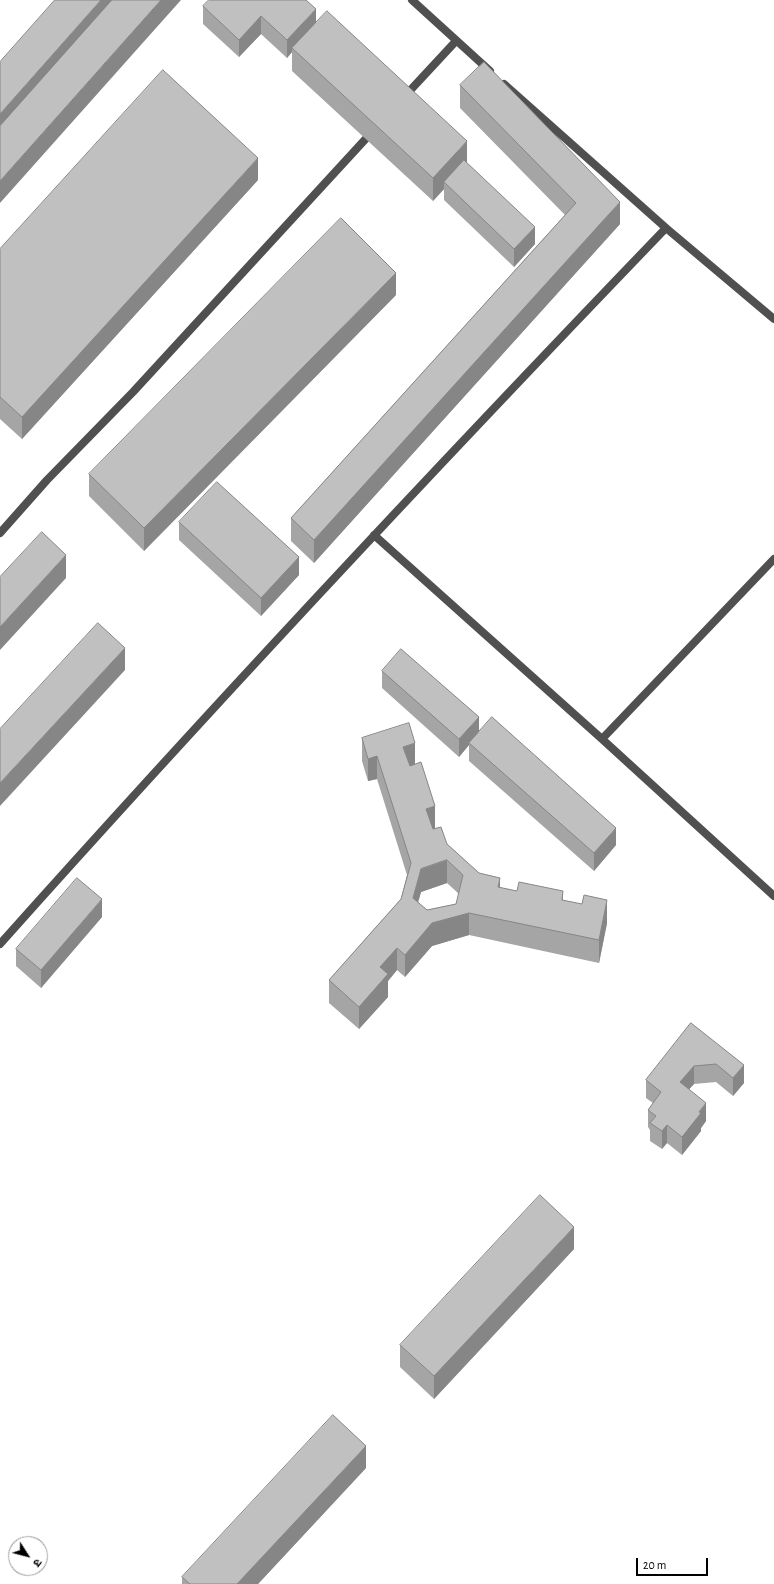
<!DOCTYPE html>
<html>
<head>
<meta charset="utf-8">
<style>
	body { margin:0 }
	#map { position:relative; width:774px; height:1584px; overflow:hidden; background:#fff; font-family:"Alegreya Sans","Noto Sans Devanagari",sans-serif }
	canvas { display:block }
	.north { position:absolute; left:8px; top:1536px; width:40px; height:40px; box-sizing:border-box; background:#fff; border:1px solid #999; border-radius:50%; rotate:126deg; font-size:11px; font-weight:700; line-height:16px; text-align:center; color:#000 }
	.north::after { content:''; display:block; margin:auto; width:14px; height:18px; background:#000; clip-path:polygon(50% 0,100% 100%,50% 72%,0 100%) }
	.scale { position:absolute; left:636px; top:1558px; width:72px; height:18px; box-sizing:border-box; border:2px solid #000; border-top:0; padding-left:5px; font-size:12px; line-height:14px; white-space:nowrap; color:#000; -webkit-text-stroke:3px #fff; paint-order:stroke }
</style>
</head>
<body>
<div id="map">
<canvas width="774" height="1584"></canvas>
<div class="north">उ</div>
<div class="scale">20 m</div>
</div>
<script>
const context = document.querySelector('canvas').getContext('2d');
context.lineJoin = 'round';
function strokePath(path, color, width, dash) { context.strokeStyle = color; context.lineWidth = width; context.lineCap = dash ? 'butt' : 'round'; context.setLineDash(dash || []); context.stroke(path); }
function fill(path, color) { context.fillStyle = color; context.fill(path, 'evenodd'); }
strokePath(new Path2D(`
	M404 97 456 41
	M0 533 47 480 133 392 372 132`), '#505050', 8);
strokePath(new Path2D(`
	M412 0 490 71
	M504 84 666 228 774 319
	M374 535 602 739 774 896
	M602 739 774 559
	M0 944C217 701 440 463 666 228`), '#505050', 8);
fill(new Path2D(`
	M203 6 316 23 467 163 535 244 514 267 444 200V189L433 201 292 71V52L287 58 261 34 239 57 203 24Z
	M460 85 620 224 314 563 291 541V518L565 215 460 108Z
	M258 180 22 439 0 419V249Z
	M396 295 144 551 89 496V474Z
	M179 522 299 575 261 616 179 540Z
	M382 671 479 732 616 845 594 871 469 761V745L459 757 382 688Z
	M362 738 415 764 435 829 447 844 479 873 500 888 563 900 607 923 599 963 469 935 432 946 405 977 397 970 388 981V997L359 1029 329 1003V980L401 899 407 875 377 779 368 781 362 761ZM447 883 459 894 456 904 427 910 418 902 421 892Z
	M102 917 41 988 16 966V949Z
	M691 1023 744 1083 733 1096 716 1082 694 1084 689 1089 706 1121 701 1128V1131L682 1155 667 1143 662 1149 650 1141V1130L648 1127V1110L653 1103 646 1098V1080Z
	M574 1249 434 1399 400 1367V1345Z
	M366 1468 258 1584H182V1577Z`), '#a5a5a5');
fill(new Path2D(`
	M101 0H121L0 137V114Z
	M161 0H181L0 203V181Z
	M316 9V27L292 48V52L287 58V40Z
	M261 16V34L239 57V40Z
	M467 141V163L444 182V189L433 201V178Z
	M258 158V180L22 439V417Z
	M620 202V224L314 563V540Z
	M535 227V244L514 267V249Z
	M396 273V295L144 551V528Z
	M66 555V578L0 650V627Z
	M299 557V575L261 616V598Z
	M125 648V670L0 806V783Z
	M479 717V735L469 743V745L459 757V739Z
	M415 743V766L403 769V747Z
	M377 756V779L368 781V759Z
	M435 806V829L426 831V809Z
	M616 828V845L594 871V853Z
	M447 860V883L421 892 413 920V898L421 869Z
	M500 878V900L498 887Z
	M563 891V914L562 900Z
	M102 899V917L41 988V970Z
	M607 900V923L599 963V940Z
	M469 913V935L432 946 405 977V955L432 923Z
	M397 948V970L388 981V997L359 1029V1007L380 967Z
	M744 1065V1083L733 1096V1078Z
	M694 1066V1084L680 1099V1082Z
	M706 1103V1121L701 1128V1131L682 1155V1137L699 1112Z
	M667 1125V1143L662 1149V1131Z
	M574 1227V1249L434 1399V1376Z
	M366 1446V1468L258 1584H237Z`), '#868686');
const building = new Path2D(`
	M55 0H101L0 114V62Z
	M112 0H161L0 181V126Z
	M209 0H306L316 9 287 40 261 16 239 40 203 6Z
	M327 11 467 141 433 178 292 48Z
	M484 62 620 202 314 540 291 518 576 203 460 85Z
	M163 70 258 158 22 417 0 397V249Z
	M464 160 535 227 514 249 444 182Z
	M341 218 396 273 144 528 89 474Z
	M217 482 299 557 261 598 179 522Z
	M42 532 66 555 0 627V577Z
	M98 623 125 648 0 783V729Z
	M401 649 479 717 459 739 382 671Z
	M492 717 616 828 594 853 469 743Z
	M409 723 415 743 403 747 410 766 421 762 435 806 426 809 433 829 441 827 447 844 479 873 500 878 498 887 517 891 519 882 563 891 562 900 582 904 584 895 607 900 599 940 469 913 432 923 405 955 397 948 380 967 388 974 359 1007 329 980 401 899 411 863 377 756 368 759 362 738ZM447 860 463 875 456 904 427 910 413 898 421 869Z
	M77 878 102 899 41 970 16 949Z
	M691 1023 744 1065 733 1078 716 1064 694 1066 680 1082 706 1103 699 1112 701 1113 682 1137 667 1125 662 1131 650 1123 656 1116 648 1110 661 1092 646 1080Z
	M540 1195 574 1227 434 1376 400 1345Z
	M333 1415 366 1446 237 1584H190L182 1577Z`);
fill(building, '#c0c0c0');
strokePath(building, '#868686', 1);
</script>
</body>
</html>
